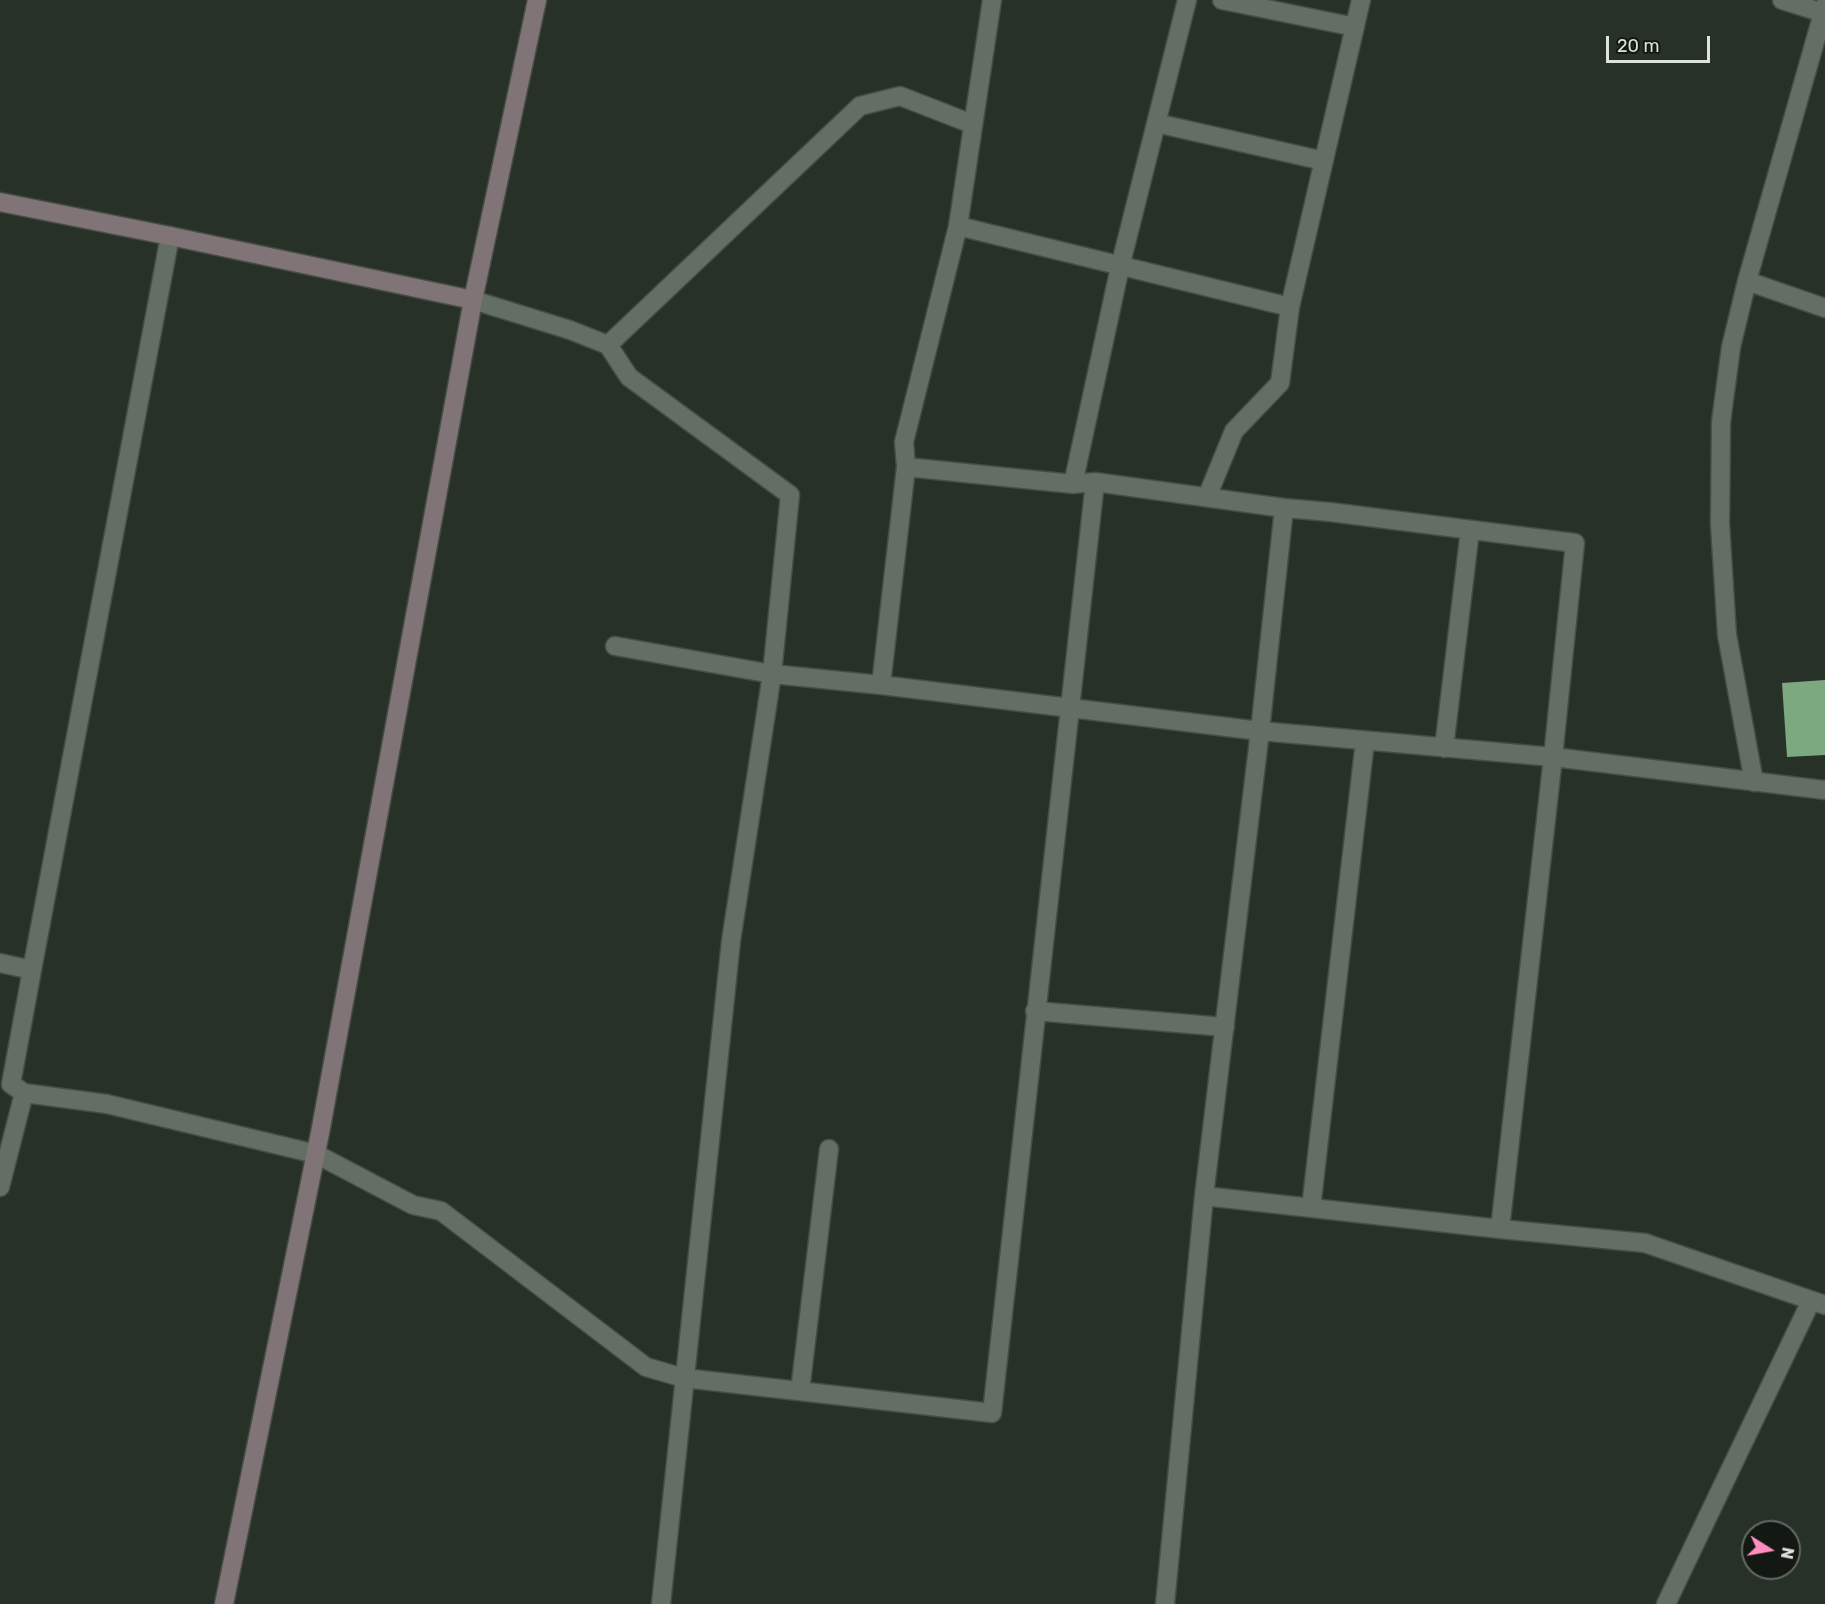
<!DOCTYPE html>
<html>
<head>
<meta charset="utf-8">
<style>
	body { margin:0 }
	#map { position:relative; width:1825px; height:1604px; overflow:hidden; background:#273128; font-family:Rubik,sans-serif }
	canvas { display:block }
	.north { position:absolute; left:1741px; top:1520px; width:60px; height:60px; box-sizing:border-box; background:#131813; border:2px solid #636963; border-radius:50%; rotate:101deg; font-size:16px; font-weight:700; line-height:24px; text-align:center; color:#dce2dc }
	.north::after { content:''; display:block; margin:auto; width:21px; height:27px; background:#fd8ebf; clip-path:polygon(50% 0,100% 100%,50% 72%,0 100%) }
	.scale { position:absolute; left:1606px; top:36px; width:104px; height:27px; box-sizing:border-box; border:3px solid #dce2dc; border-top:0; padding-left:8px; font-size:18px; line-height:21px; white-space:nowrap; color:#dce2dc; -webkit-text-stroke:4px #131813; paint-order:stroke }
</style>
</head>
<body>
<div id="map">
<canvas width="1825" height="1604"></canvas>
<div class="north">N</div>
<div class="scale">20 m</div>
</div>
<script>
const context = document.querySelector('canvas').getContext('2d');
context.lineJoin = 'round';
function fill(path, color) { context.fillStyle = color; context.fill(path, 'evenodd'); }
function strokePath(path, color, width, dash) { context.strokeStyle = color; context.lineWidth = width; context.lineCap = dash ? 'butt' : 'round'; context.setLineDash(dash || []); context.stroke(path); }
fill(new Path2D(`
	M1825 680V755L1787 757 1782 683Z`), '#7da981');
const street = new Path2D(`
	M1222 0 1355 27
	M1782 0 1823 13
	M1156 123 1324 161
	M958 226 1290 307 1361 0
	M1747 281 1825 308
	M473 300 570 330 608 345 860 106 900 96 972 124
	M608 345 629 377 790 495 772 674 615 646
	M906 467 1073 484 1095 482 1284 508 1330 512 1575 543 1553 757 1500 1229
	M1073 484 1120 267 1187 0
	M1207 497 1234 431 1280 383 1290 307
	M881 685 906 467 904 442 958 226 992 0
	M1444 748 1470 530
	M1754 782 1727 635 1720 524 1721 422 1731 347 1747 281 1825 6
	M0 963 32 970 170 236
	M32 970 11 1084 24 1093 107 1104 316 1154 413 1205 441 1211 646 1367 684 1378 992 1413 1095 482
	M1035 1011 1225 1027
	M0 1187 24 1093
	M1204 1196 1500 1229 1645 1243 1825 1305
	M1311 1208 1365 741
	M800 1391 829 1149
	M661 1604 731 941 772 674 881 685 1260 731 1553 757 1825 790
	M1165 1604 1204 1196 1260 731 1284 508
	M1666 1604 1811 1301`);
const secondary = new Path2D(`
	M0 202 170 236 473 300
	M224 1604 320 1133 473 300 537 0`);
strokePath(street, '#454d45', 21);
strokePath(secondary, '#454d45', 21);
strokePath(street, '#636e64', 18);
strokePath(secondary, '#817476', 18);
</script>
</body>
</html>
